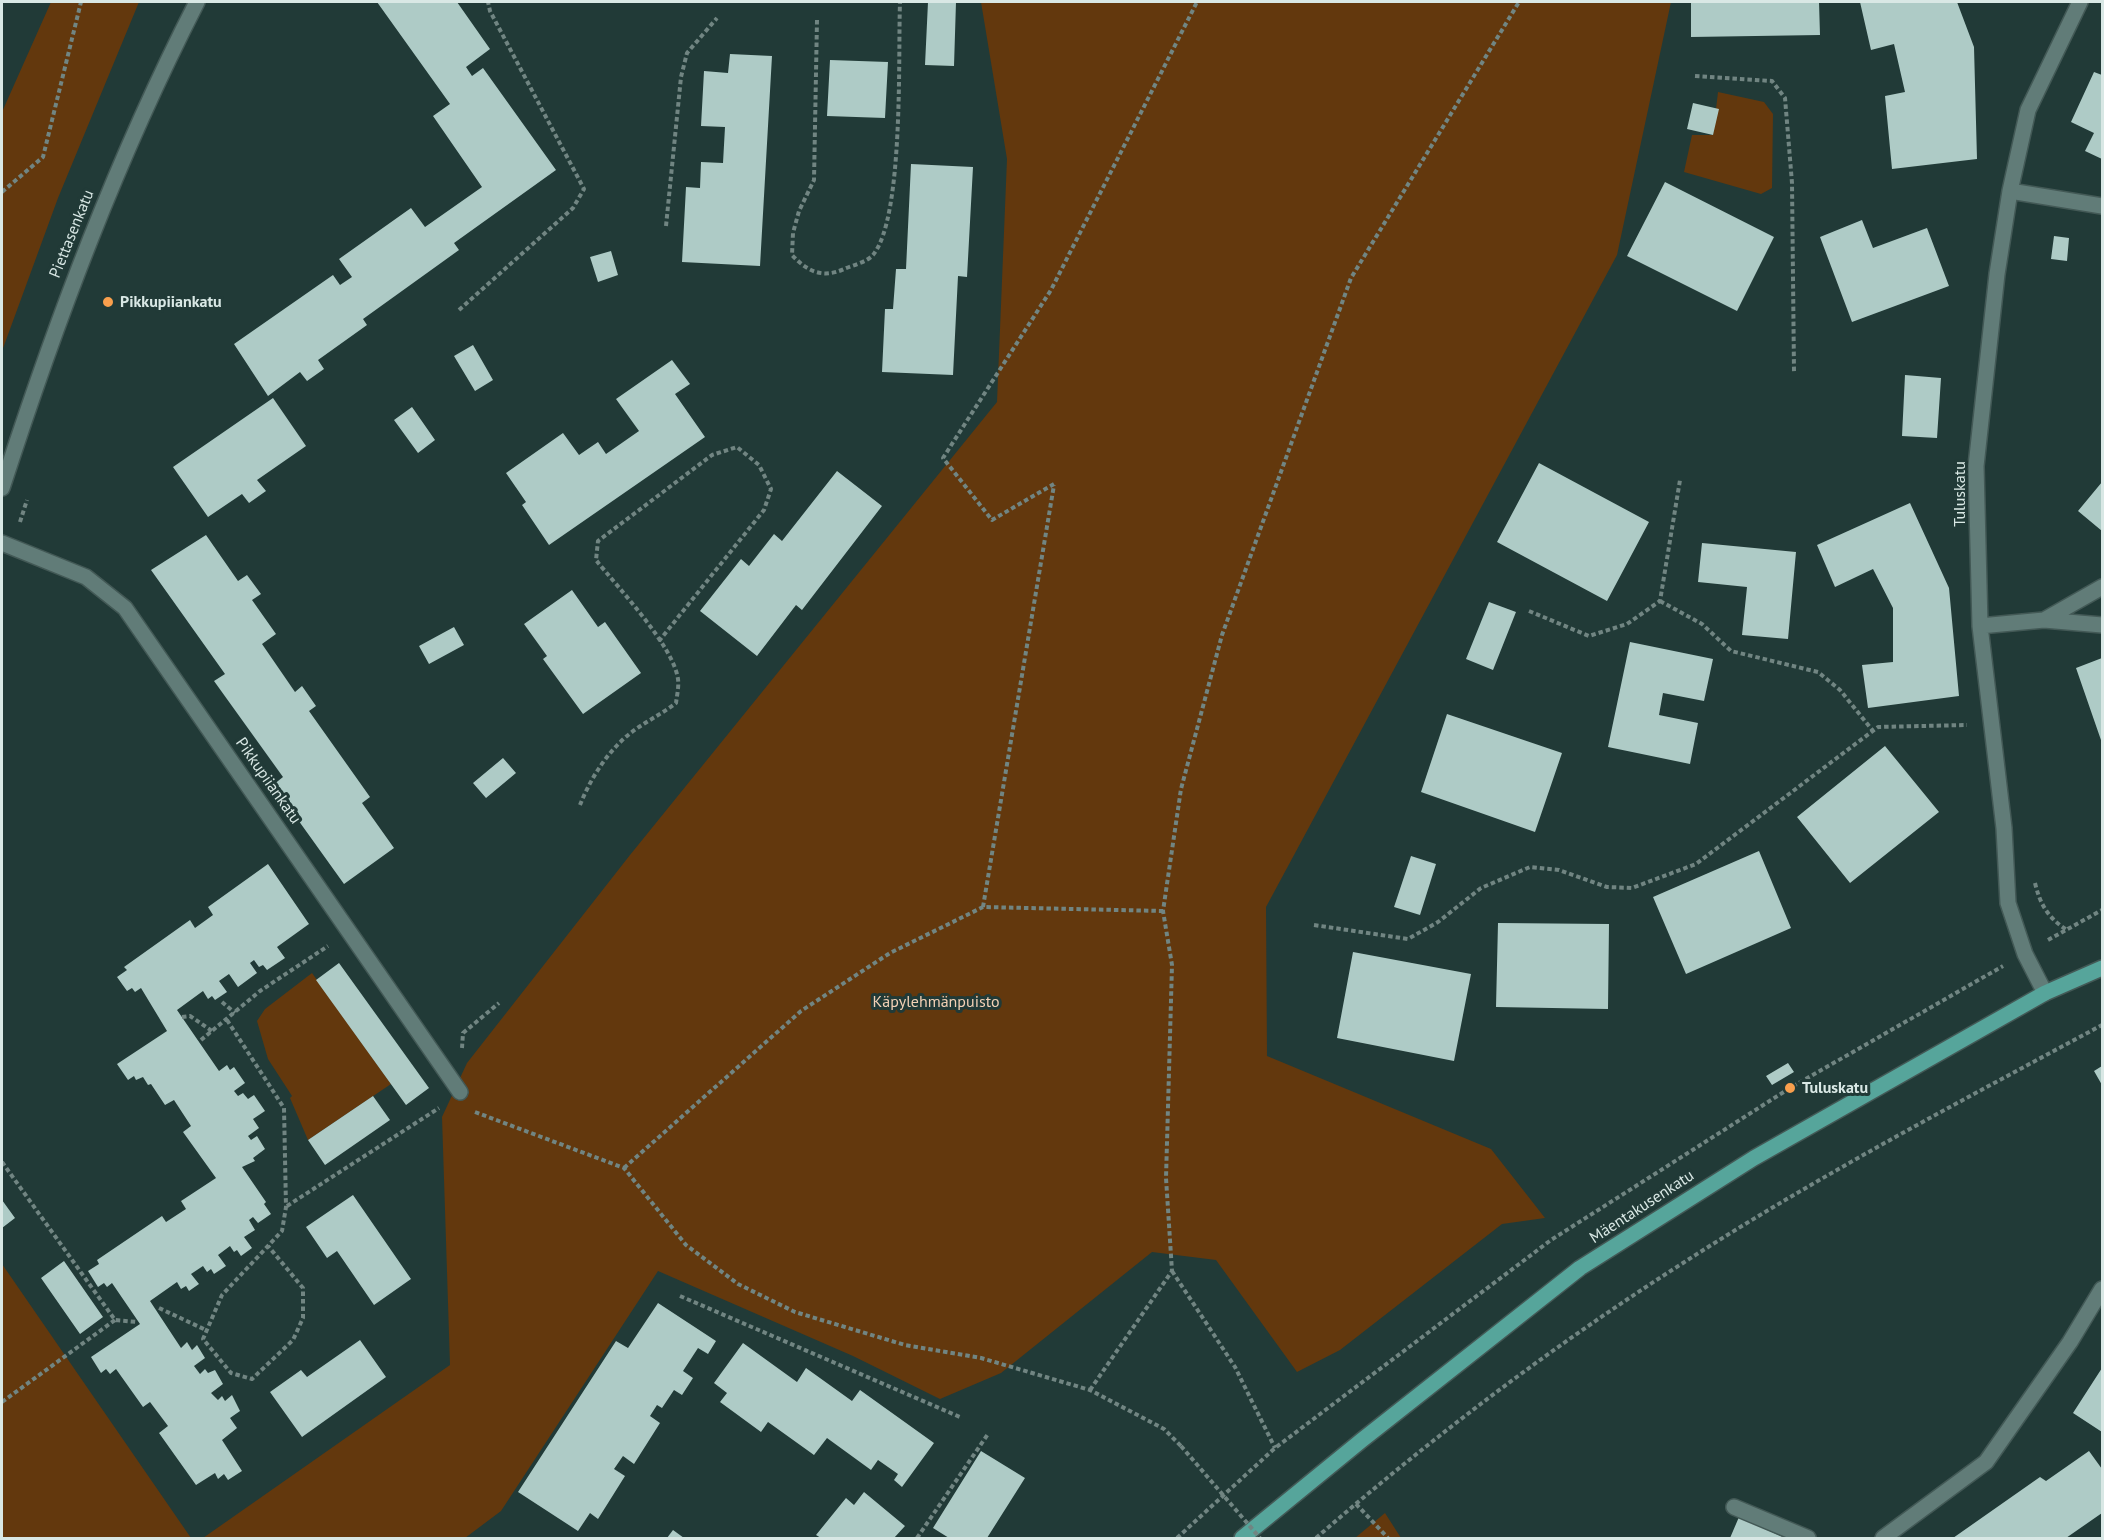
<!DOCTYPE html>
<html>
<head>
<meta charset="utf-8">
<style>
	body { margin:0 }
	#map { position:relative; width:2104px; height:1540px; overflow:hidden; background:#213a37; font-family:"PT Sans",sans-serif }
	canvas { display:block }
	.frame { position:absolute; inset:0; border:3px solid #d9e8e5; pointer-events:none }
</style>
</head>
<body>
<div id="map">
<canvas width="2104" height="1540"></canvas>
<div class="frame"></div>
</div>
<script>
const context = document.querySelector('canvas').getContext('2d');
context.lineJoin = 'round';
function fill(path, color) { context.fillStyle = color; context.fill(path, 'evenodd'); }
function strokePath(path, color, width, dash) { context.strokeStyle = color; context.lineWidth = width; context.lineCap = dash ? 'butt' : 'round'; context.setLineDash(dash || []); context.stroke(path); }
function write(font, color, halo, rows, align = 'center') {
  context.font = font + ' "PT Sans",sans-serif'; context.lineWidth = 6; context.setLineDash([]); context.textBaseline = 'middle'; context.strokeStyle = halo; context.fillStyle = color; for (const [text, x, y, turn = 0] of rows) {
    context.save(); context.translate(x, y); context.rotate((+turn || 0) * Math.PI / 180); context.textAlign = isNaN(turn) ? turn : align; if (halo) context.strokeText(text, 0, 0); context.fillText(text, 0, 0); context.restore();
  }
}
fill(new Path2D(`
	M51 2H139L58 198 2 351V112Z
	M981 2H1671L1617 255 1266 907 1267 1056 1491 1149 1545 1218 1502 1224 1340 1350 1297 1372 1216 1260 1152 1252 1001 1373 940 1399 853 1356 658 1271 501 1511 465 1538H203L450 1365 442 1117 467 1063 630 855 997 402 1007 159Z
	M1718 92 1764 102 1773 114 1772 188 1761 194 1684 172 1692 135H1713Z
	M312 973 391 1084 308 1140 290 1098 292 1096 268 1059 257 1021 265 1009Z
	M2 1264 191 1538H2Z
	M1385 1513 1401 1538H1355Z`), '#63380d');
fill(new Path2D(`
	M377 2H457L490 49 466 67 472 76 483 68 556 170 454 243 459 250 363 319 367 325 318 360 324 369 307 381 300 372 268 396 234 344 333 275 340 285 352 277 339 259 411 208 425 227 482 187 433 116 450 104Z
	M928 2H956L954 66 925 65Z
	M1691 2H1819L1820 35 1691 37Z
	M1860 2H1957L1974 47 1977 159 1892 169 1885 96 1905 92 1894 44 1871 50Z
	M730 54 772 56 760 266 682 262 686 187 700 188 701 162 723 163 725 127 701 126 704 71 728 73Z
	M830 60 888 62 885 118 827 116Z
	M2094 72 2102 75V159L2085 151 2094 133 2071 122Z
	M1693 103 1719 109 1713 135 1687 129Z
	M911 164 973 167 967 277 958 276 953 375 882 372 885 309H893L896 269H906Z
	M1665 182 1774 237 1737 311 1627 256Z
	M1862 220 1873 248 1927 228 1949 286 1852 322 1820 237Z
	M2054 236 2069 238 2067 261 2051 259Z
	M611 251 618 275 598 282 590 257Z
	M473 345 493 380 475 391 454 356Z
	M672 360 690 384 675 394 705 437 549 545 522 505 526 502 506 473 563 433 579 455 598 442 606 454 639 431 616 399Z
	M1905 375 1941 378 1937 438 1902 436Z
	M273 398 306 446 257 480 266 491 249 503 242 494 208 517 173 467Z
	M412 407 435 440 418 453 394 420Z
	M1539 463 1649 522 1607 601 1497 542Z
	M837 471 882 506 802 610 796 605 757 656 700 611 741 559 749 566 774 534 782 541Z
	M2102 482V531L2078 511Z
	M1910 503 1949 588 1959 696 1868 708 1862 665 1893 662V608L1873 569 1835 587 1817 545Z
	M206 535 238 581 247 575 261 594 252 600 276 634 262 644 295 692 302 686 316 706 309 711 370 797 362 803 394 848 344 884 273 785 283 777 214 681 225 674 151 570Z
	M1702 543 1796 552 1788 639 1742 635 1747 587 1698 582Z
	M572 590 598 627 605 622 641 673 583 714 543 659 547 656 524 624Z
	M1489 602 1516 612 1493 670 1466 659Z
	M454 627 464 645 429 664 419 646Z
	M1630 642 1713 659 1704 701 1663 693 1659 715 1698 723 1690 764 1608 747Z
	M2102 658V743L2076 668Z
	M1447 714 1562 753 1535 832 1421 792Z
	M1885 746 1939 812 1850 883 1797 817Z
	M503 758 516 773 486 798 473 783Z
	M1759 851 1791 928 1686 974 1653 897Z
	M1411 856 1436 864 1420 915 1394 907Z
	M268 864 309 924 277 947 285 958 267 970 263 965 259 967 254 960 250 963 257 973 238 987 229 974 219 981 227 992 215 1000 212 996 208 999 203 991 177 1010 219 1071 227 1065 230 1070 234 1067 245 1083 234 1091 238 1096 243 1093 248 1099 254 1095 265 1111 253 1119 259 1128 248 1136 251 1140 257 1136 265 1149 253 1158 255 1161 242 1167 266 1202 264 1204 271 1214 258 1223 253 1217 249 1220 255 1230 244 1237 252 1248 241 1256 237 1250 234 1252 230 1246 218 1255 226 1266 214 1274 211 1269 207 1272 203 1266 191 1274 199 1284 189 1291 186 1286 181 1289 177 1282 150 1301 181 1348 187 1342 192 1350 197 1345 205 1358 194 1366 200 1374 205 1369 208 1373 215 1370 223 1384 211 1393 218 1400 222 1396 225 1401 232 1395 240 1411 230 1418 237 1428 222 1440 242 1471 228 1480 224 1474 218 1479 215 1473 196 1485 159 1433 168 1426 150 1402 143 1407 116 1369 110 1374 106 1369 101 1373 91 1357 140 1324 112 1283 107 1287 104 1283 98 1287 88 1271 99 1264 97 1260 162 1216 166 1222 186 1209 181 1201 216 1178 183 1132 191 1126 174 1100 165 1105 151 1084 148 1085 143 1077 136 1080 134 1076 128 1080 117 1064 167 1031 141 988 135 992 132 988 127 991 117 977 127 970 124 967 190 920 195 928 213 915 208 907Z
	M1498 923 1609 924 1608 1009 1496 1007Z
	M1353 952 1471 974 1454 1061 1337 1038Z
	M339 963 429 1088 406 1105 316 980Z
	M1788 1063 1794 1072 1772 1085 1766 1076Z
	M2102 1066V1085L2094 1071Z
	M373 1096 390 1120 325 1165 308 1140Z
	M353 1195 411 1279 374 1305 337 1251 327 1258 306 1227Z
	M2 1200 15 1218 2 1228Z
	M64 1261 103 1317 80 1334 41 1278Z
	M658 1303 716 1341 708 1354 698 1348 683 1371 693 1378 682 1395 674 1390 662 1408 657 1405 650 1416 660 1423 634 1464 623 1456 614 1469 625 1476 598 1519 590 1513 578 1531 518 1492 616 1341 628 1348Z
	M360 1340 386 1377 302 1437 270 1392 301 1370 307 1377Z
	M743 1343 797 1382 806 1368 852 1401 860 1390 934 1443 902 1487 894 1480 898 1474 878 1460 871 1470 827 1438 814 1455 768 1422 761 1432 720 1402 727 1393 714 1383Z
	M2102 1368V1432L2073 1413Z
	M981 1451 1025 1478 987 1538H949L933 1528Z
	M2089 1451 2102 1469V1513L2066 1538H1953L2040 1477 2046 1481Z
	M864 1492 905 1526 894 1538H821L816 1535 846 1498 854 1505Z
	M1739 1517 1785 1538H1730Z
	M673 1530 684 1538H667Z`), '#aecbc6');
const minor = new Path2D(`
	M2010 191 2102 206
	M2 488C56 321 117 158 197 2
	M2 543 86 577 125 608 460 1092
	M2044 620 2102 625
	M1980 626 2044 620 2102 587
	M2045 993 2025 954 2008 903 2004 828 1980 626 1976 466 1997 274 2010 191 2028 110 2080 2
	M1734 1507 1808 1538
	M1883 1538 1986 1462 2070 1342 2102 1289`);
const major = new Path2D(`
	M1242 1538 1362 1440 1580 1268 1754 1158 2045 993 2102 968`);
strokePath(minor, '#435956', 18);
strokePath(major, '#435956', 18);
strokePath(new Path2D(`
	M817 20 814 180 799 211 793 233 792 255C807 271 822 279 844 269 853 265 867 262 873 255 904 217 898 55 900 2
	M1695 76 1772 81 1785 98 1792 183 1794 372
	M2 192 43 157 81 2
	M666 226 681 77 687 53 717 18
	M459 310 573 208 584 189 490 11 488 2
	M1054 484 992 520 943 458 1051 290 1197 2
	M20 522 27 500
	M1660 601 1702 624 1731 651 1818 672 1840 690 1873 731
	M1529 611 1589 636 1627 624 1660 601 1680 480
	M580 805C591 777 610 747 636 729 649 720 663 713 676 703 677 695 679 687 678 679 673 645 618 588 596 560L598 541 712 455 737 447 759 465 771 489 764 510 659 641
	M2035 883C2040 904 2048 918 2067 930
	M983 907 1054 485
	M1314 925 1408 939 1438 922 1481 888 1530 867 1559 870 1607 887 1632 888 1696 864 1878 727 1967 725
	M2048 940 2102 910
	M222 1002 235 1013
	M182 1017 190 1016 212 1031
	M227 1020 284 1108 286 1207 282 1231 222 1295 203 1339 231 1373 252 1379 293 1340 303 1318V1288L268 1246
	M201 1040 260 991 328 946
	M462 1048 463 1033 499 1003
	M475 1112 624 1168 686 1245 738 1284 795 1312 905 1345 981 1358 1090 1390 1164 1429 1181 1446
	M2 1162 115 1320 137 1322
	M624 1168 801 1011 890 953 983 907 1163 911
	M287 1206 439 1108
	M1172 1271 1235 1367 1275 1448
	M680 1296 960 1417
	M159 1308 208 1331
	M1090 1390 1172 1271 1166 1178 1172 965 1163 911 1181 789 1222 635 1351 278 1519 2
	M2 1402 115 1320
	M1356 1504 1388 1538
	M917 1538 988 1434
	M1177 1538 1275 1448 1551 1240 1790 1088 2003 966
	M1316 1538C1431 1438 1554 1345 1683 1263 1818 1176 1961 1101 2102 1025`), '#718582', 4, [4.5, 3]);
strokePath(minor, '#617c78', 15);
strokePath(major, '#56a59b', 15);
strokePath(new Path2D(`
	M1181 1446 1260 1538`), '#718582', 4, [4.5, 3]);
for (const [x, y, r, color] of [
	[108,302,6,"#f99f4d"],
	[1790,1088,6,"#f99f4d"]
]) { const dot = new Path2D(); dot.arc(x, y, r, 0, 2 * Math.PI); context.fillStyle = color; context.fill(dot); strokePath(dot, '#213a37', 2); }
write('16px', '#d9e8e5', '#213a37', [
	["Piettasenkatu",72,234,-68],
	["Tuluskatu",1960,494,-90],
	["Pikkupiiankatu",268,781,55],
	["Mäentakusenkatu",1642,1207,-33]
]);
write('bold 16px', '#d9e8e5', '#213a37', [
	["Pikkupiiankatu",120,302],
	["Tuluskatu",1802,1088]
], 'left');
write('16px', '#f3d1b5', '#213a37', [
	["Käpylehmänpuisto",936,1002]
]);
</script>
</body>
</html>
